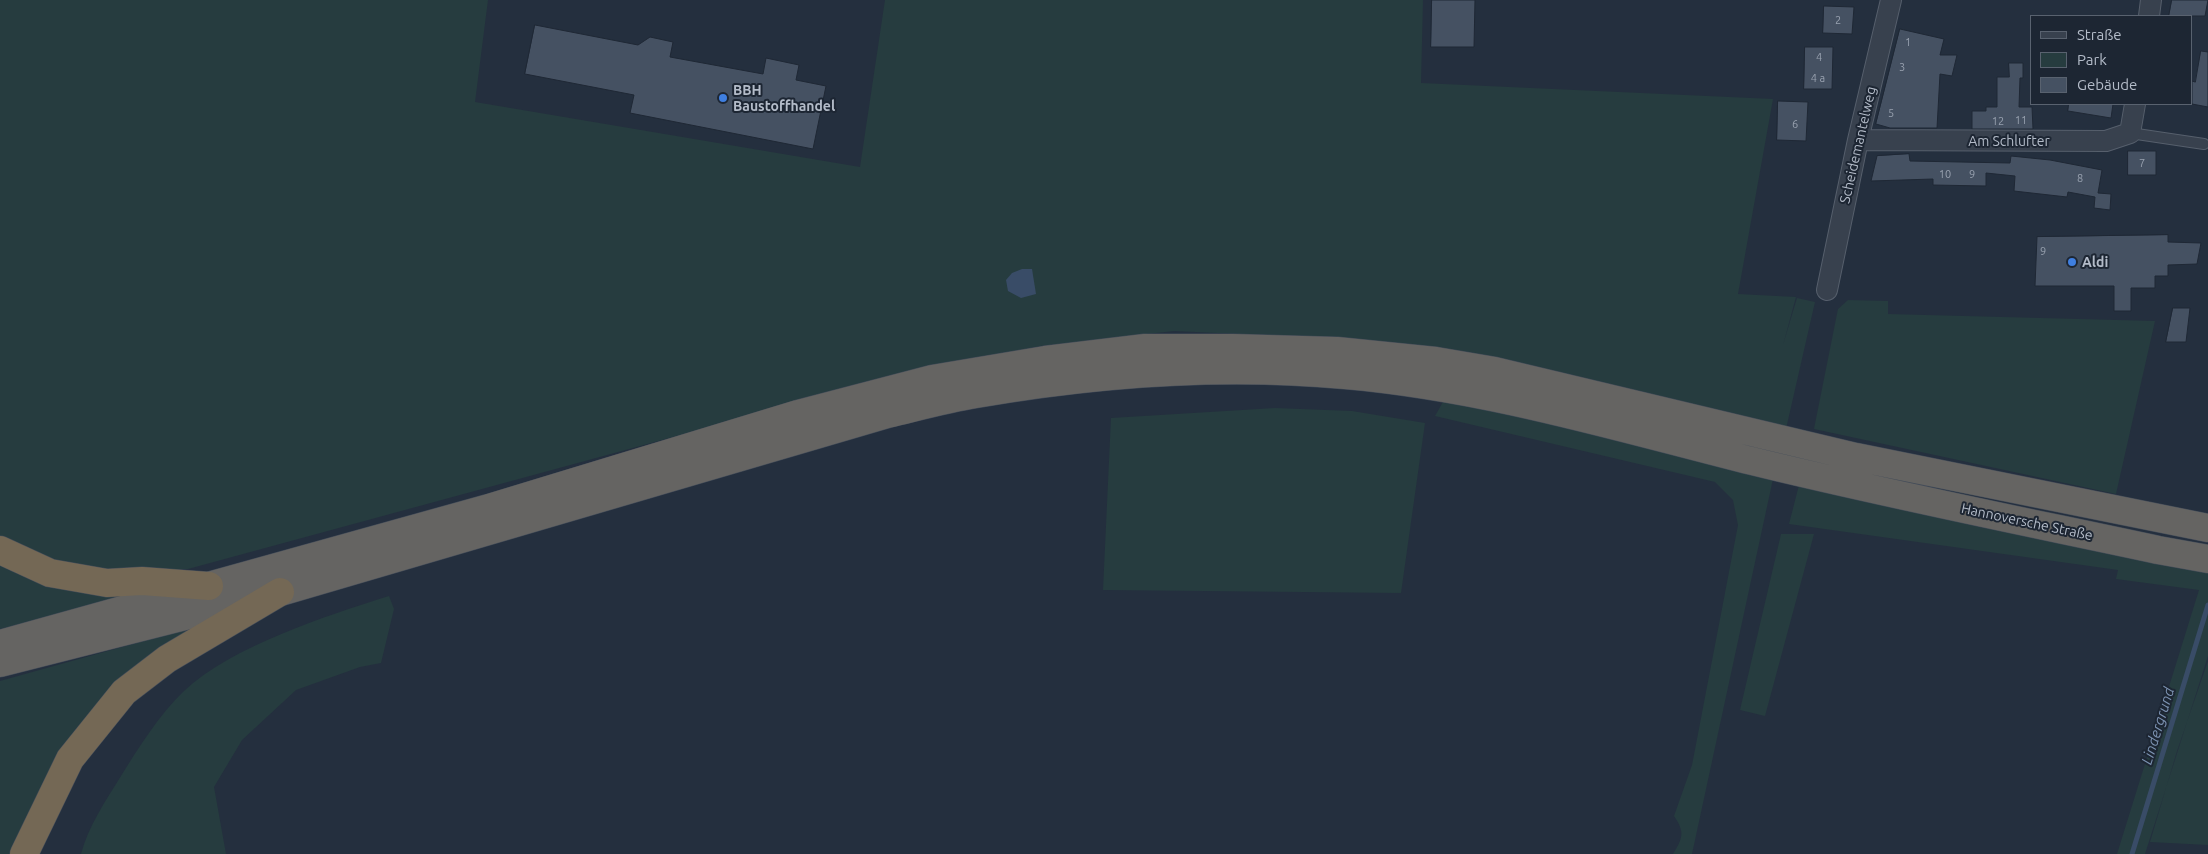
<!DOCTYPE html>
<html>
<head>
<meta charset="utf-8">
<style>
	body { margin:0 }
	#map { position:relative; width:2208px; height:854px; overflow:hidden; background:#242f3e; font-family:Ubuntu,sans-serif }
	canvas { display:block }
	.legend { position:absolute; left:2030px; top:15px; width:162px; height:90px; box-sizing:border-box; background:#1d2633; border:1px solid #59626f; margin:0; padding:6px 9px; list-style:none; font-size:15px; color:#b4bcc9 }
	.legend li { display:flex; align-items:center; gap:10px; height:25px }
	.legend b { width:25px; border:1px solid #59626f }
</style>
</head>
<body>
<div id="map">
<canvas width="2208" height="854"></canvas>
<ul class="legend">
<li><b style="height:6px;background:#38414e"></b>Straße</li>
<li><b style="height:14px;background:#263c3f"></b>Park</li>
<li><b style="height:14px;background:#455162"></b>Gebäude</li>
</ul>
</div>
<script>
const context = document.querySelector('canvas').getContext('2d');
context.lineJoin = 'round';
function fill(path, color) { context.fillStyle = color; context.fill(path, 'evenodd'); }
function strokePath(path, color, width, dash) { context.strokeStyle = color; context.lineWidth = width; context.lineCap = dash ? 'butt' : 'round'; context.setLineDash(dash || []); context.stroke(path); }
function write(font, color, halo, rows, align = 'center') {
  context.font = font + ' Ubuntu,sans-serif'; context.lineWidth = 4; context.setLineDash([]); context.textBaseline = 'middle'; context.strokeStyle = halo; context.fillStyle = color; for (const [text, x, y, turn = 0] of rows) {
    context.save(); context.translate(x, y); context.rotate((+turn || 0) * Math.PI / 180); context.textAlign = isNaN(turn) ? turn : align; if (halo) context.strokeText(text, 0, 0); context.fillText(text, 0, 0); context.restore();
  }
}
fill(new Path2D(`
	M0 0H488L475 102 860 167 885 0H1423L1421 83 1773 99 1738 294 1796 297 1783 345 1797 298 1815 302 1786 429 1326 338 1174 331 1041 346 912 372 188 569 108 573 53 564 0 539Z
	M1848 300 1888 301V314L2155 321 2116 494 1814 429 1838 309Z
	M1444 400 1502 411 1773 479 1692 854H1673C1683 838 1685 832 1674 816L1692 765 1738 525 1733 500 1715 482 1435 416Z
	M1275 408 1352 411 1425 423 1401 593 1103 590 1111 418Z
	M1799 485 2208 570V656L2145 854H2117L2199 590 2116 579 2118 570 1789 524Z
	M1781 534H1814L1765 716 1740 710Z
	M0 561 123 592 124 599 0 629Z
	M389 596 394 609 381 663 360 667 296 690 242 740 214 787 226 854H81C88 827 106 800 121 776 139 747 159 715 184 691 232 646 326 616 389 596Z
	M201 625 160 649 11 854H0V681Z
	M2208 661V845L2150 842 2177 751Z`), '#263c3f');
fill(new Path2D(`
	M1022 269H1032L1036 294 1021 298 1008 291 1006 280 1012 273Z`), '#394c67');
strokePath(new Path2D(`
	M2132 854 2208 605`), '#394c67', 5);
const building = new Path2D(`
	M1432 0H1475L1474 47H1431Z
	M2172 0H2208L2205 16H2169Z
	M1824 6 1854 7 1852 34 1823 33Z
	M535 25 638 45 650 37 673 42 670 57 763 74 766 58 799 65 796 80 826 86 813 149 630 113 634 95 525 74Z
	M1900 29 1944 39 1940 55H1957L1952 76 1940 74 1937 128H1890L1876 124Z
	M1805 47H1833L1832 89H1804Z
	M2201 51 2208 52V107L2192 104V81L2195 82Z
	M2009 63H2023V78H2020L2019 107H2032L2033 129H1972V111H1986V107H1997V77H2009Z
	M1778 101 1808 102 1806 141 1777 140Z
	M2069 104H2113L2111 118 2068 111Z
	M2128 151H2156V175H2128Z
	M1909 154 1910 161 2010 163 2011 156 2050 160 2102 170 2098 193 2111 194 2110 210 2094 208 2095 197 2068 192 2067 197 2014 191 2015 176 1986 173V186L1933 185V179L1871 181 1877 156Z
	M2168 235V242L2201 243 2197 264 2168 265V276H2155V288H2131V311H2114V286H2035L2037 237Z
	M2173 308H2190L2186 342H2166Z`);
fill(building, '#455162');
strokePath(building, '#1f2835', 1);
const service = new Path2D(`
	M2130 133 2204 144`);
const minor = new Path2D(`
	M2149 16 2151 0
	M1858 140 2106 141 2130 133 2135 104
	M1827 290 1858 140 1891 0`);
const trunk = new Path2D(`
	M0 644 489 508 798 414 932 379 1045 360 1145 348H1233L1337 351 1436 361 1495 371 1856 457 2208 528
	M0 663 280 592 887 414C917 407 946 399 976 394 1097 373 1223 364 1345 375 1484 387 1617 427 1752 461 1886 494 2022 521 2158 550L2208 559`);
const motorway = new Path2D(`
	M0 550 50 573 107 583 142 581 209 586
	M24 854 70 759 124 692 167 659 280 592`);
strokePath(service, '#565f6c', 12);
strokePath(minor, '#565f6c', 22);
strokePath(trunk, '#434c59', 29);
strokePath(motorway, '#434c59', 29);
strokePath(service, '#38414e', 10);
strokePath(minor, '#38414e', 20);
strokePath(trunk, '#656462', 28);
strokePath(motorway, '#746855', 28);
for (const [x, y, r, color] of [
	[723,98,5,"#3f7fe0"],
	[2072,262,5,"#3f7fe0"]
]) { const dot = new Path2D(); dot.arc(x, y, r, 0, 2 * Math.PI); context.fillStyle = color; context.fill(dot); strokePath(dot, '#1d2633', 2); }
write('11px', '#98a1af', null, [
	["2",1838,20],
	["1",1908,42],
	["4",1819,57],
	["3",1902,67],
	["4 a",1818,78],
	["5",1891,113],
	["11",2021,120],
	["12",1998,121],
	["6",1795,124],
	["7",2142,163],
	["10",1945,174],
	["9",1972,174],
	["8",2080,178],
	["9",2043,251]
]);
write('bold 14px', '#b4bcc9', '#1d2633', [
	["BBH",733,90],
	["Baustoffhandel",733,106],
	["Aldi",2082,262]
], 'left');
write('14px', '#b4bcc9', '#1d2633', [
	["Am Schlufter",2009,141],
	["Scheidemantelweg",1858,145,-77],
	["Hannoversche Straße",2027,522,12]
]);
write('italic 15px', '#7c92b1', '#1d2633', [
	["Lindergrund",2158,726,-73]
]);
</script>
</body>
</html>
